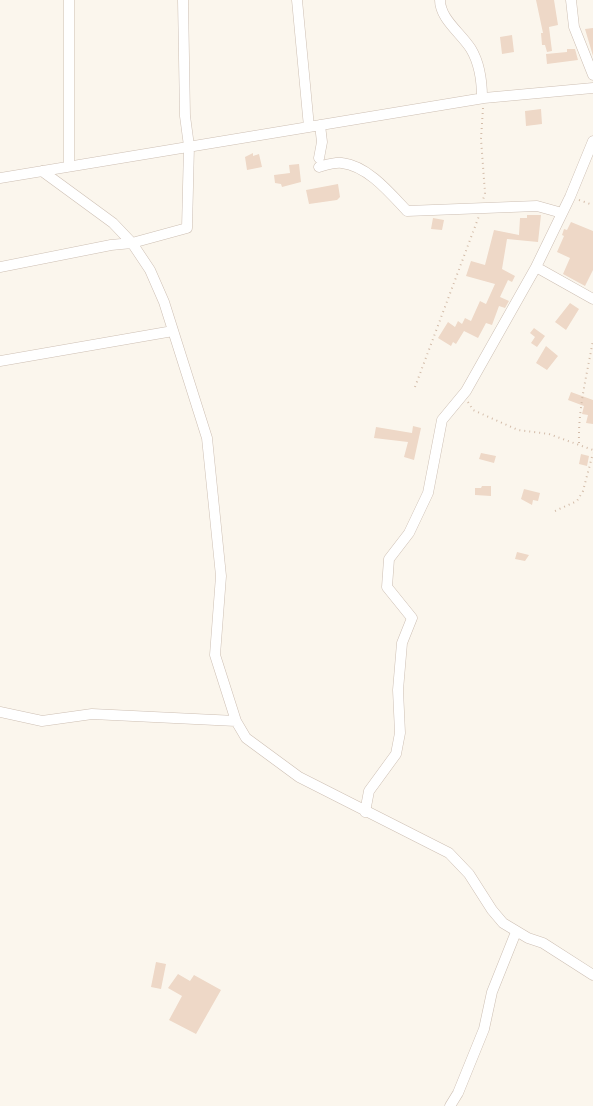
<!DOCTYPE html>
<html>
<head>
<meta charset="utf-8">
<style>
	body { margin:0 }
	canvas { display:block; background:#fbf6ed }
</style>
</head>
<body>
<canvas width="593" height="1106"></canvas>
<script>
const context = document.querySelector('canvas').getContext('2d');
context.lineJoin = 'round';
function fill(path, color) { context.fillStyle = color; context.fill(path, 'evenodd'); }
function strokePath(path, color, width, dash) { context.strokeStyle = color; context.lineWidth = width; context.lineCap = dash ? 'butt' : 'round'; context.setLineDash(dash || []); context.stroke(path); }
fill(new Path2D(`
	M536 0H554L558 25 549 27 552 51 547 52 545 45H542L541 33H543Z
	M593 28V56L585 29Z
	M512 35 514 52 502 54 500 37Z
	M567 49H575L578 60 547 64 546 54 567 52Z
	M541 109 542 124 526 126 525 111Z
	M253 153V156L259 154 262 167 247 170 245 157Z
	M299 164 301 182 282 187 281 184 275 183 274 175 290 173 289 165Z
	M338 184 340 197 337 200 309 204 306 190Z
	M527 215H541L538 242 507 239 502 269 515 276 512 282 508 280 500 297 509 301 505 308 499 306 492 325 486 323 478 338 464 331 456 344 453 342 451 346 438 338 448 322 455 327 458 321 462 324 465 318 471 321 480 301 486 304 495 284 466 276 471 261 485 265 494 230 519 235 520 218H527Z
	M433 218 444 220 442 230 431 229Z
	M571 222 593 231V270L585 286 563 274 570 258 557 252 564 236 562 235 564 229 567 230Z
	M570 303 579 309 566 330 555 322Z
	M534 328 545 336 537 347 531 343 535 337 530 333Z
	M546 346 558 356 547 370 536 363Z
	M571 392 593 400V424L586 423 588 415 582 414 584 406 568 400Z
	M413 426 421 428 414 460 404 457 408 442 374 438 376 427 412 433Z
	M481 453 496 456 494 463 479 459Z
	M581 454 589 456 587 466 579 464Z
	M482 486H491V496L475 495V488H481Z
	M524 489 540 493 538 501 533 500 532 505 521 499Z
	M517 552 529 555 525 561 515 559Z
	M156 962 166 964 161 989 151 987Z
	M178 974 190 981 194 975 221 990 196 1034 169 1020 182 996 168 988Z`), '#eed8c7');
const minor = new Path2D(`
	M69 0V165
	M297 0 309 127
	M440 0C440 19 461 33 471 49 480 64 482 81 482 98
	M571 0 574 27 593 75
	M319 158 322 142 320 125
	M319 167C326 165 335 162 342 163 368 166 390 193 407 211L537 206 562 213
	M42 171 113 223 132 243 150 270 164 302 207 438 221 576 215 655 236 721 246 738 299 777 449 853 469 874 492 910 503 923 528 938 543 943 593 975
	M0 178 484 98 593 88
	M0 267 111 245 132 243 187 228 189 146 185 116 183 0
	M536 267 593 299
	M0 361 173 331
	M0 712 42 721 92 714 236 721
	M365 812 369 791 396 754 400 733 398 690 402 643 412 618 387 587 389 559 409 533 428 493 442 420 466 391 536 267 570 197 593 141
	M450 1106 458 1093 484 1029 492 992 516 932`);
strokePath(minor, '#cdbfb3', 11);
strokePath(new Path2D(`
	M483 108 481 139 485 193 483 200
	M579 200 593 205
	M415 387 479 216
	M468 402 473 410 518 430 549 434 593 450
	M579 443C578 408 587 375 593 340
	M555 511 577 501 583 491 593 453`), '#d3bca9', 2, [1, 4]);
strokePath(minor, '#fff', 10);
</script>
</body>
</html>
